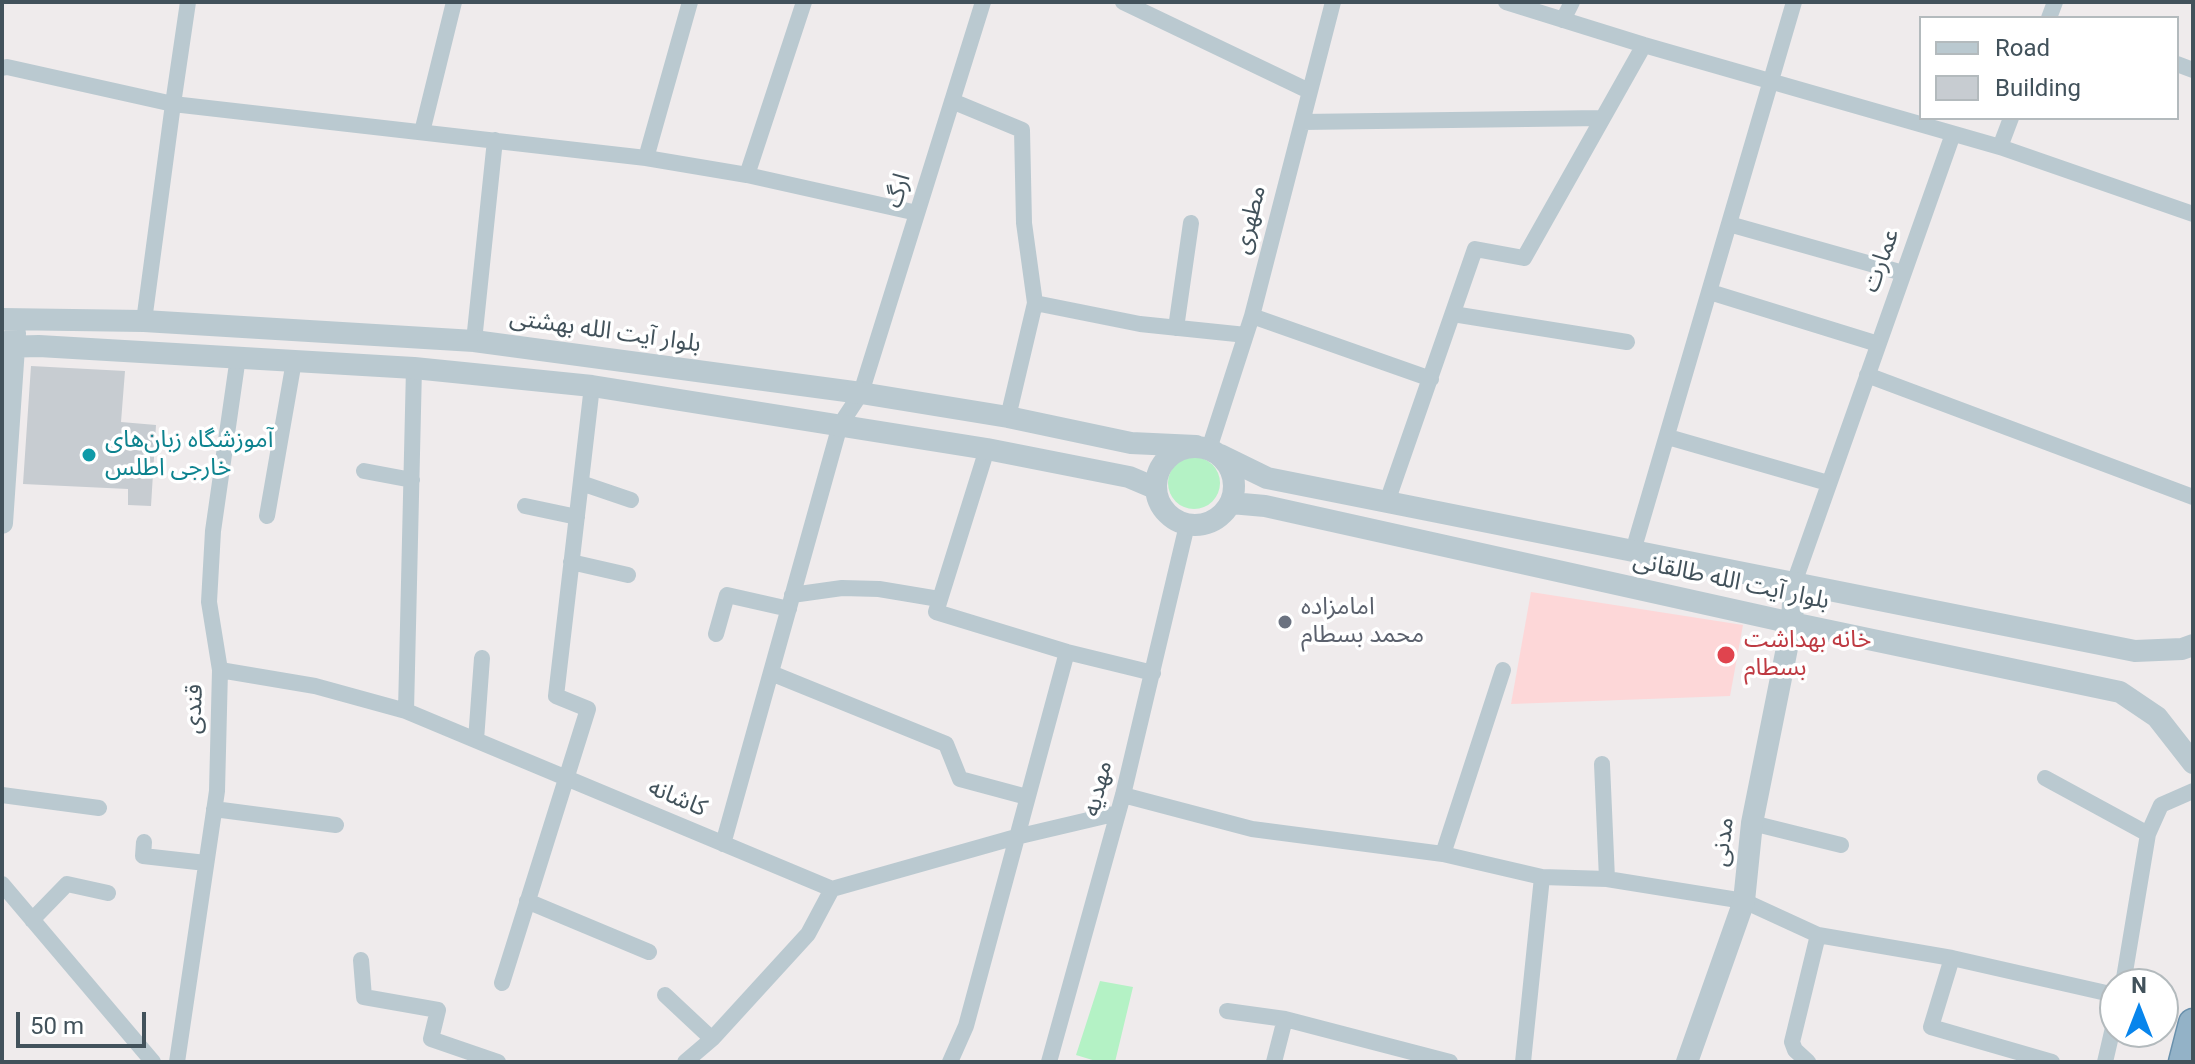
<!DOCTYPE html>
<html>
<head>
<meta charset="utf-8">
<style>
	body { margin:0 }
	#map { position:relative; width:2195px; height:1064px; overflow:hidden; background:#efebec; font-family:Roboto,sans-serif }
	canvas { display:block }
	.frame { position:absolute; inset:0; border:4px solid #42525b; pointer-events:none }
	.legend { position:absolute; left:1919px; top:16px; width:260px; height:104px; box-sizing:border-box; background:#fff; border:2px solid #b3babd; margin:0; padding:10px 14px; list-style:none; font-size:24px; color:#42525b }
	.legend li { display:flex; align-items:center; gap:16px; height:40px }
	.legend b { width:40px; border:2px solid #b3babd }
	.north { position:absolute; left:2099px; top:968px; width:80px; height:80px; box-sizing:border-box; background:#fff; border:2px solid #b3babd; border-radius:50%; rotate:0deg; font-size:22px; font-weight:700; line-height:32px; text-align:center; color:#42525b }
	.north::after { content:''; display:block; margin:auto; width:28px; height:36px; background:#0885ec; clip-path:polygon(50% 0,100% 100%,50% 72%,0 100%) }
	.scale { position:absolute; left:16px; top:1012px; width:130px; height:36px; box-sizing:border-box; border:4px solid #42525b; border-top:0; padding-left:10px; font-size:24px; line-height:28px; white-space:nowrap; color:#42525b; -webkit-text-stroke:6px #fff; paint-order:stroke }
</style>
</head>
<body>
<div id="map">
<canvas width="2195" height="1064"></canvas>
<div class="frame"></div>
<ul class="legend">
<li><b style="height:10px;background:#bac9d0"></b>Road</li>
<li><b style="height:22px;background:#c7ccd1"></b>Building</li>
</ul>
<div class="north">N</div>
<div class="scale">50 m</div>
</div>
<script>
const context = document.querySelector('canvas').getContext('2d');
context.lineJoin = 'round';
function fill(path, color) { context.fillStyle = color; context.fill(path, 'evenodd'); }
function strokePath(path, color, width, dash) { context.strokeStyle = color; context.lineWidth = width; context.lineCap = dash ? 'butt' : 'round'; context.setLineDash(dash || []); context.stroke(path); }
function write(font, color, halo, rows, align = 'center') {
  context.font = font + ' Roboto,"Noto Sans Arabic",sans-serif'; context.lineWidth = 7; context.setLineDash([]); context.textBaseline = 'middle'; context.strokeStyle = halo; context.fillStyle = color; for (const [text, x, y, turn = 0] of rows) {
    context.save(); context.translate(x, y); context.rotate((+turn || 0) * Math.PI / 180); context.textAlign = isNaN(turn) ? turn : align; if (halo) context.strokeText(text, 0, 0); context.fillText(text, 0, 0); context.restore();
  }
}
fill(new Path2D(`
	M1531 592 1743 625 1730 696 1511 704Z`), '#fdd7d8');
fill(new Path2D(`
	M1168 483a26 26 0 1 1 52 0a26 26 0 1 1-52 0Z
	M1100 981 1133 987 1115 1062H1099L1076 1055Z`), '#b4f2c5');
fill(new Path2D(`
	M31 366 125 371 121 422 156 425 151 506 128 505V489L23 484Z`), '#c7ccd1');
const trunk = new Path2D(`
	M2183 1062 2193 1023`);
strokePath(trunk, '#6990ac', 31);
strokePath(new Path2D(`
	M1123 2 1309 91
	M1506 2 1644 45 2000 147 2193 214
	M2049 18 2055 2
	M1563 20 1572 2
	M2177 64 2193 70
	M2 68 7 67 173 104 188 2
	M952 101 1022 130 1024 223 1035 303 1008 417
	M1302 122 1601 118
	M422 132 454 2
	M2000 147 2011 118
	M646 158 690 2
	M747 175 804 2
	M1729 224 1903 273
	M1710 292 1878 344
	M1035 303 1140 324 1246 335
	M1453 314 1627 342
	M1252 316 1431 379
	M144 321 173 104 646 158 747 175 917 213
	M1176 328 1191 223
	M474 341 495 140
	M1867 375 2193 497
	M1668 437 1828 483
	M987 449 936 612 1067 652 1153 673
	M1209 449 1252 316 1333 2
	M364 471 412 480
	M581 483 631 500
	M1387 502 1475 249 1524 258 1644 45
	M525 506 577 517
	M267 516 294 361
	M1633 551 1794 2
	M571 562 628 575
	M1794 583 1953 134
	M792 595 842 588 879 589 939 599
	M716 634 727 595 789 609
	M220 670 315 686 406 711 832 889 1016 837 1118 813
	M771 673 946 744 960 779 1027 797
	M406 711 414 368
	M476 740 482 658
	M1602 764 1607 879
	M2045 778 2148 834 2123 984
	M2 795 99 808
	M1123 795 1252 829 1443 854 1542 877 1607 879 1744 901 1818 935 1952 958 2115 995
	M214 809 336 825
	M1752 823 1841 845
	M2148 834 2161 805 2193 791
	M144 842 143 856 206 863
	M723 844 840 425 861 393 983 2
	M1443 854 1503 670
	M2 884 153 1062
	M527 901 649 952
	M32 920 67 884 108 893
	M1952 958 1931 1027 2052 1062
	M361 960 364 997 438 1010 431 1039 498 1062
	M502 983 588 709 556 696 592 386
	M665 995 712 1039
	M1227 1011 1285 1019 1450 1062
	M177 1062 217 791 220 670 209 602 213 531 238 357
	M685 1062 712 1039 808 934 832 889
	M950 1062 966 1026 1067 652
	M1049 1062 1123 795 1187 525
	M1274 1062 1285 1019
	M1523 1062 1542 877
	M1808 1062 1795 1050 1792 1042 1818 935
	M2105 1062 2115 1019`), '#bac9d0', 16);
strokePath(new Path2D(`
	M2 319 144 321 474 341 861 393 1008 417 1131 443 1196 446
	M2 347 39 346 414 368 592 386 987 449 1129 477 1155 488
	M1156 486a39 39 0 1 1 78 0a39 39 0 1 1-78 0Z
	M1220 455 1267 478 2135 651 2182 649 2193 645
	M1231 503 1265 506 1792 623 2120 692 2157 717 2193 763
	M2 523 15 333
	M1687 1062 1744 901 1752 823 1792 623 1794 583`), '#bac9d0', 22);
strokePath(trunk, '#93b2c7', 28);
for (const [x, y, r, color] of [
	[89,455,8,"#0f9aa8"],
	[1285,622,8,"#6b7280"],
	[1726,655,10,"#e0444e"]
]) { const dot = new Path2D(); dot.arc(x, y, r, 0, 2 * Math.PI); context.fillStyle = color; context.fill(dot); strokePath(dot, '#fff', 3); }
write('24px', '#42525b', '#fff', [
	["ارگ",899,191,-73],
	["مطهری",1251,220,-76],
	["عمارت",1882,261,-70],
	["بلوار آیت الله بهشتی",605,332,8],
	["بلوار آیت الله طالقانی",1731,582,12],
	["قندی",195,709,-88],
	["مهدیه",1099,789,-76],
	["کاشانه",677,799,23],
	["مدنی",1724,842,-83]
]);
write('24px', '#0d838f', '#fff', [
	["آموزشگاه زبان‌های",105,441],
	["خارجی اطلس",105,469]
], 'left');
write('24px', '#5b616d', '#fff', [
	["امامزاده",1301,608],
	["محمد بسطام",1301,636]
], 'left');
write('24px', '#be3a42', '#fff', [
	["خانه بهداشت",1744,641],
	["بسطام",1744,669]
], 'left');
</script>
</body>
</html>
